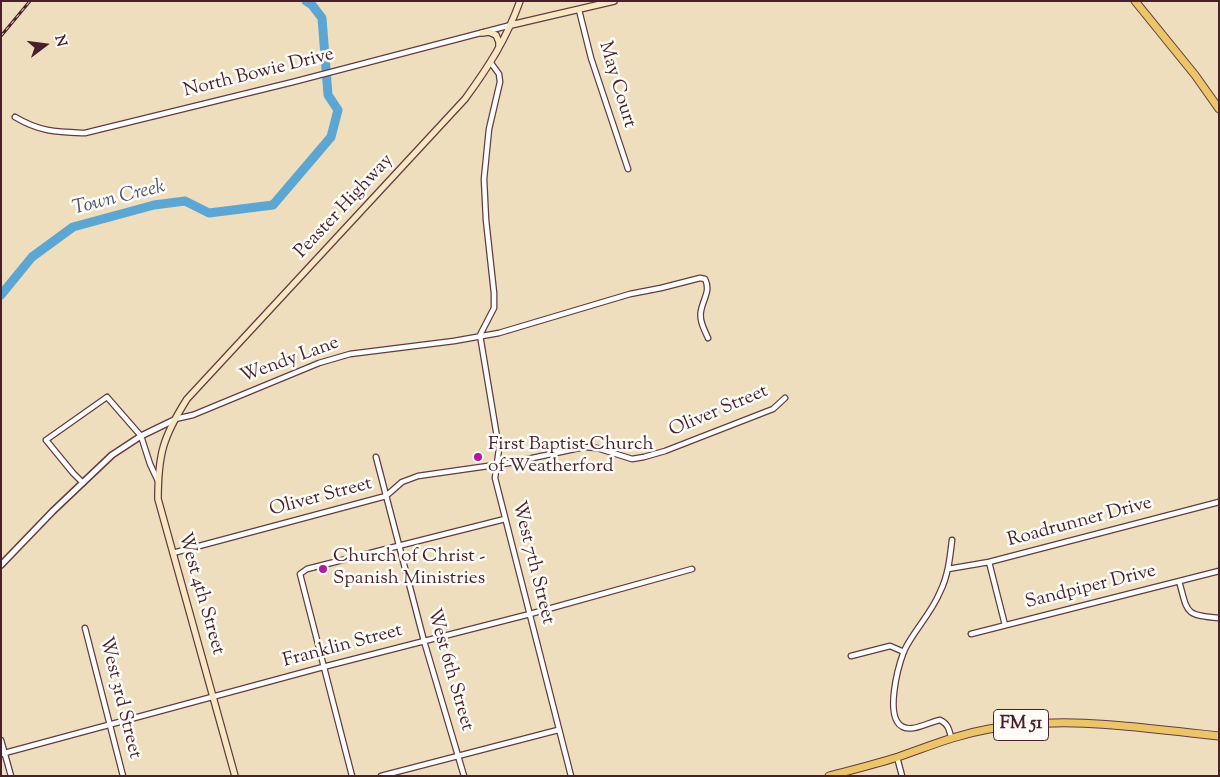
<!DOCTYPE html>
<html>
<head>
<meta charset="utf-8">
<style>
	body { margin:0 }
	#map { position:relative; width:1220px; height:777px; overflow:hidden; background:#eedebd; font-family:"Sorts Mill Goudy",serif }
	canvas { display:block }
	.frame { position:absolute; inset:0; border:2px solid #4a1f2b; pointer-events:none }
	.north { position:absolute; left:20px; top:20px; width:50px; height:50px; -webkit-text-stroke:4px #fdfcf7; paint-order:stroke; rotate:75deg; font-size:14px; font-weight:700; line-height:20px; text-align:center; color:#4a1f2b }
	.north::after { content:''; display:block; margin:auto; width:18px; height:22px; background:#4a1f2b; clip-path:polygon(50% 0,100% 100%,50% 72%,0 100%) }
</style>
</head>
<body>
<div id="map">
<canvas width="1220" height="777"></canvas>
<div class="frame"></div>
<div class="north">N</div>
</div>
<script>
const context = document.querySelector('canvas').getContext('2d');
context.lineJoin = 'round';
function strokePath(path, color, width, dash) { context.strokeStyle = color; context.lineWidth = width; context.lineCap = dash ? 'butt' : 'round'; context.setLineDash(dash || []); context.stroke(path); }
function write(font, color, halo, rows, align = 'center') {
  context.font = font + ' "Sorts Mill Goudy",serif'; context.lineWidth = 5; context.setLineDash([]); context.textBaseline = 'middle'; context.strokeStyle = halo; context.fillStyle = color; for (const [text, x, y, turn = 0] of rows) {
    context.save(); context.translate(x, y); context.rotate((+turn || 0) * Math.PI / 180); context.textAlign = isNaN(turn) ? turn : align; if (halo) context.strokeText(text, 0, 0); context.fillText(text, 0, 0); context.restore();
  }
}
strokePath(new Path2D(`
	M1 295 32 257 73 227 154 205 185 201 209 213 273 205 331 137 338 110 328 95 322 18 312 5 306 1`), '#5ba6d3', 9);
const minor = new Path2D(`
	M579 10 591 58 628 169
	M491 63 499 74 500 82 489 129 484 179 486 220 494 293V308L480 335 499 449 495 478 571 776
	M15 117C40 132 57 132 85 133L293 82 511 25
	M175 419 193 415 319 363 350 354 454 341 499 333 630 294 661 288 700 278 705 279C711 291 703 299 701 311 699 320 704 329 708 338
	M376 457 424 641 464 776
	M83 483 73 473 46 440 107 397 141 436 150 464 158 481
	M173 553 386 496 402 482 418 476 509 463 584 447 597 448 632 459 644 457 665 451 773 409 785 398
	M989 562 1005 625
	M948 569 989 562 1219 502
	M1179 581C1188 613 1184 615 1219 618
	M85 628 123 776
	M971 634 1219 571
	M851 656 890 646 904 652
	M951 737C949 729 948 724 940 720 929 722 913 732 903 727 884 718 898 667 904 651 914 630 931 614 940 592 948 576 950 558 952 540
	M1 740 11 776
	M1 754 323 667 530 614 692 569
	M897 757 902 776
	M352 776 300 574 307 569 505 519
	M381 776 558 730`);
const tertiary = new Path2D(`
	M1 565 53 511 112 455 141 436 174 420`);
const secondary = new Path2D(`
	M511 25 614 1
	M482 33 489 32 496 35 499 42V47
	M235 776 158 499C158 454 163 437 187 399L465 99C489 66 506 40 520 1`);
const primary = new Path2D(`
	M1135 1 1195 75 1219 109
	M829 776C852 770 876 764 898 757 930 746 955 735 989 729 1068 715 1140 728 1219 736`);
strokePath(minor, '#633c41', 7);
strokePath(tertiary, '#633c41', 8);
strokePath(secondary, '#633c41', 8);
strokePath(primary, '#633c41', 9);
strokePath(minor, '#fff', 4.5);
strokePath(tertiary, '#fff', 5);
strokePath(secondary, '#f7e8c3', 5.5);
strokePath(primary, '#ecc569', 7);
const rail = new Path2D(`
	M1 36 30 1`);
strokePath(rail, '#4a1f2b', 3);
strokePath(rail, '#fdfcf7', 1, [4]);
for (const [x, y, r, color] of [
	[478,457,5,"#b5179e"],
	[323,569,5,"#b5179e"]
]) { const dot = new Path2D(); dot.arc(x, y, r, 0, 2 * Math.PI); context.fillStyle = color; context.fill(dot); strokePath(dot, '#fdfcf7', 2); }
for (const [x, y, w] of [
	[1021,725,55]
]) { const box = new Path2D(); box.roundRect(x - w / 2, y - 15.5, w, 31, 4); context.fillStyle = '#fdfcf7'; context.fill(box); strokePath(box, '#4a1f2b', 1); }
write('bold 18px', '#4a1f2b', null, [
	["FM 51",1021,725]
]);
write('19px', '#4a1f2b', '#fdfcf7', [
	["North Bowie Drive",259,74,-14],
	["May Court",616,85,73],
	["Peaster Highway",345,207,-47],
	["Wendy Lane",290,361,-20],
	["Oliver Street",719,412,-23],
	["Oliver Street",321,498,-15],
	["Roadrunner Drive",1080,523,-15],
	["West 7th Street",532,563,76],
	["Sandpiper Drive",1091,588,-14],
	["West 4th Street",200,594,74],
	["Franklin Street",343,647,-15],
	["West 6th Street",449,670,74],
	["West 3rd Street",119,698,76]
]);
write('19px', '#4a1f2b', '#fdfcf7', [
	["First Baptist Church",488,446],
	["of Weatherford",488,468],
	["Church of Christ -",333,558],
	["Spanish Ministries",333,580]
], 'left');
write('italic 20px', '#51556e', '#fdfcf7', [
	["Town Creek",119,199,-14]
]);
</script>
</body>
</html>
